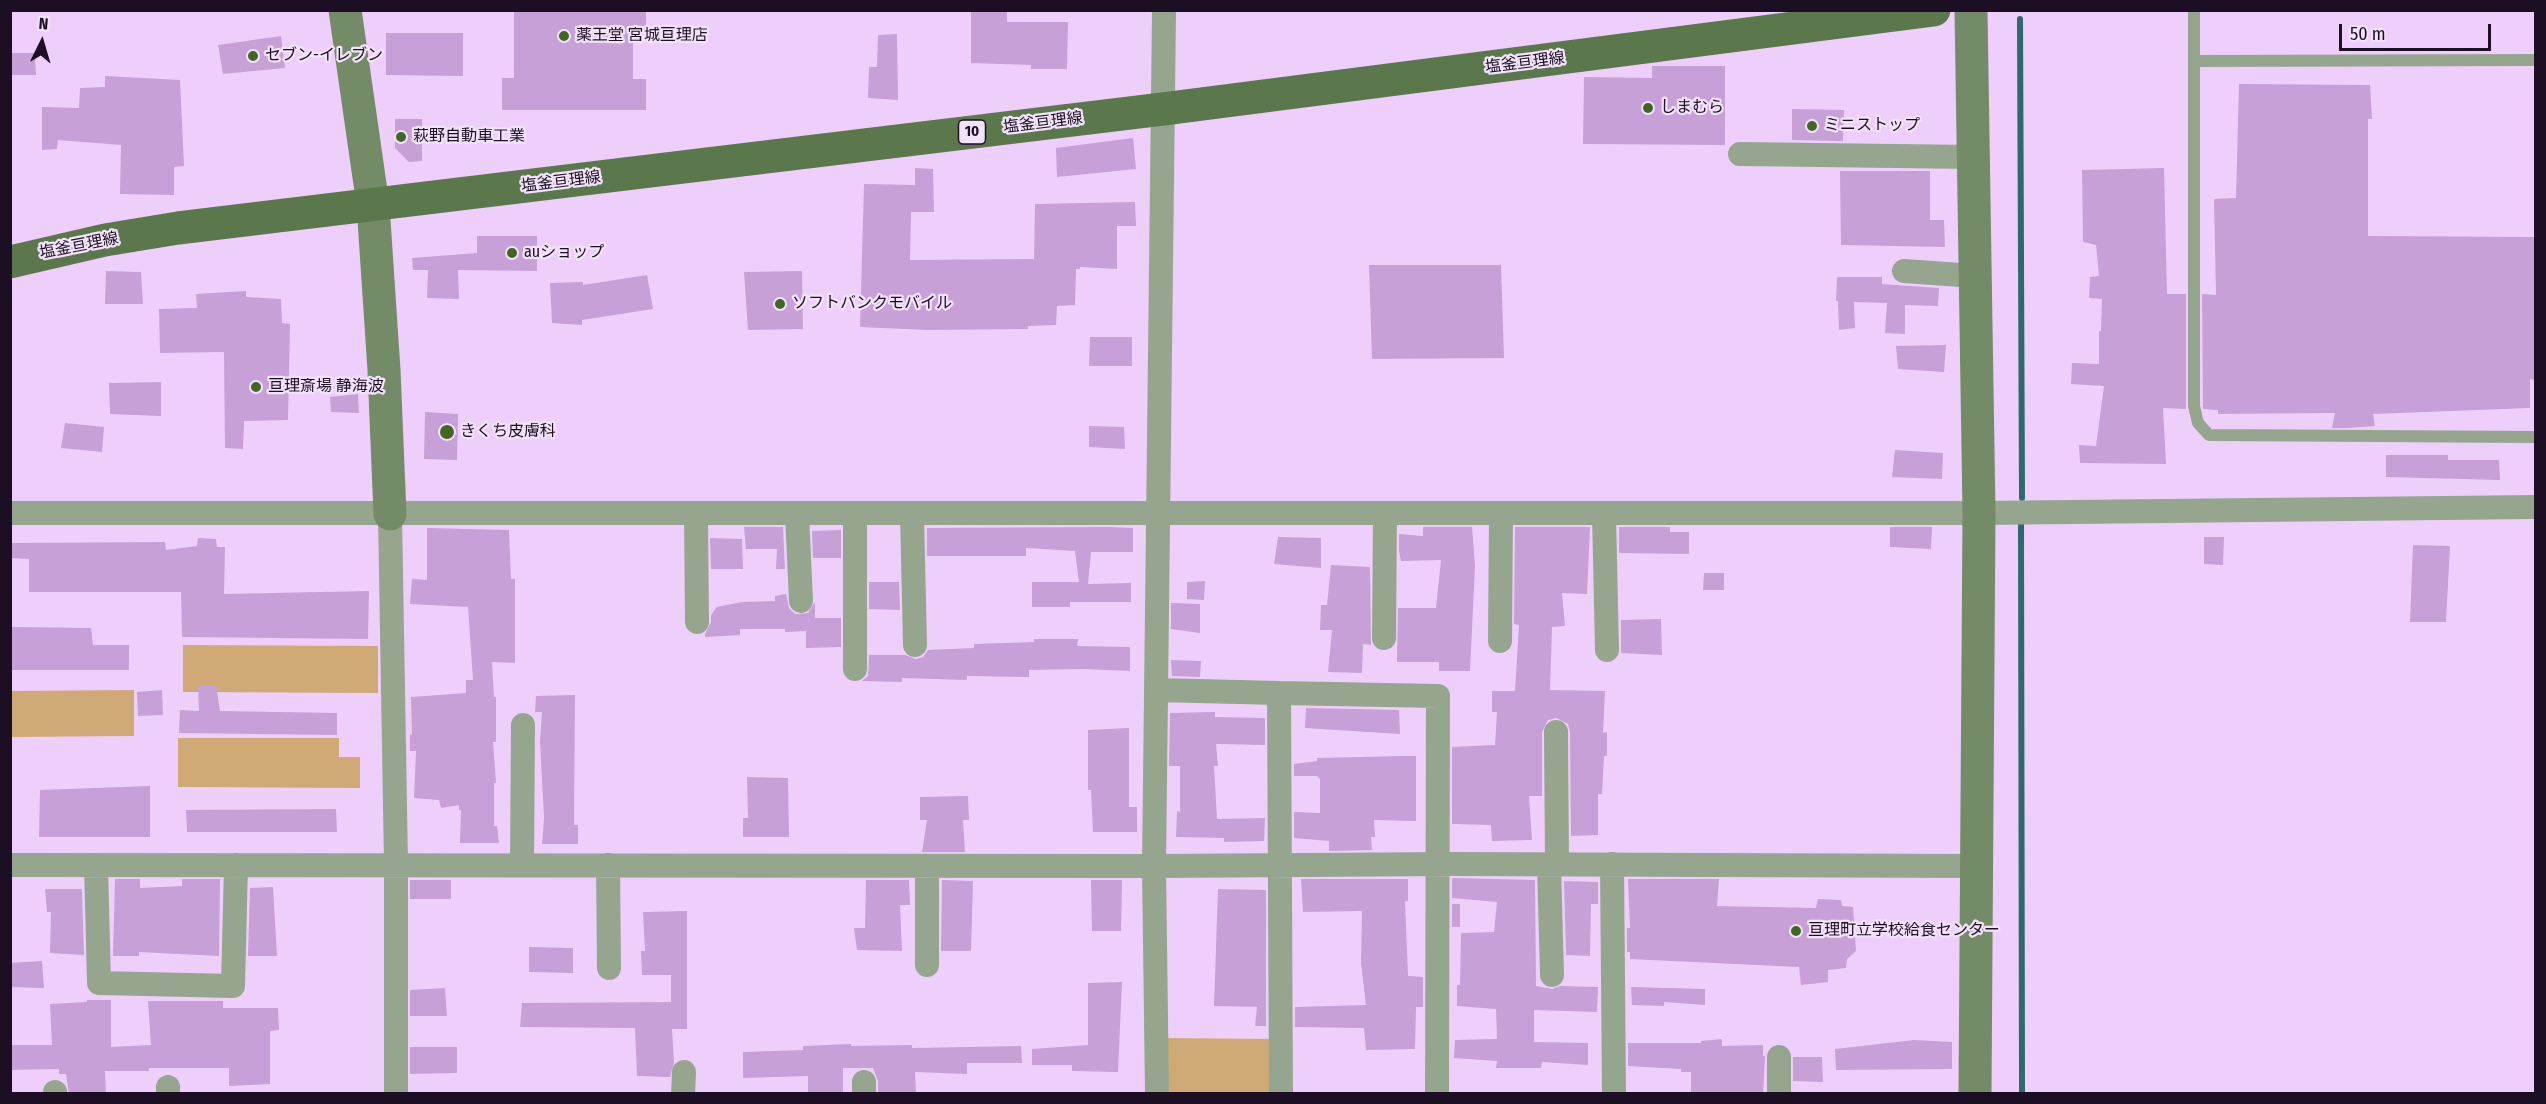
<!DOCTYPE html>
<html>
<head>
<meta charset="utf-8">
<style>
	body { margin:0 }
	#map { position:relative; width:2546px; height:1104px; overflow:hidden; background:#eecffc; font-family:"Fira Sans Condensed",sans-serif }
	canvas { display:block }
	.frame { position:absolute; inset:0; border:12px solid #1d0f23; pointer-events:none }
	.north { position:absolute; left:12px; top:12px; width:60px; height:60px; -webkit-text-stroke:4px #f2e3fa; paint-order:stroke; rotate:5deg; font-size:16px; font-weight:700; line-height:24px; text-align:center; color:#1d0f23 }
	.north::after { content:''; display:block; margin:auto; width:21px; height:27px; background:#1d0f23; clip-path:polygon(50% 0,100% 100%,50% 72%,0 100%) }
	.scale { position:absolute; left:2339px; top:24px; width:152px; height:27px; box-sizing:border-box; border:3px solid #1d0f23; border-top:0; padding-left:8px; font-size:18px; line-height:21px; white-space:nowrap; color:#1d0f23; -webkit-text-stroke:4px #f2e3fa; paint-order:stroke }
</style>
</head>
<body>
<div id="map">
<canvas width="2546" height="1104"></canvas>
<div class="frame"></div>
<div class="north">N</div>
<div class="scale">50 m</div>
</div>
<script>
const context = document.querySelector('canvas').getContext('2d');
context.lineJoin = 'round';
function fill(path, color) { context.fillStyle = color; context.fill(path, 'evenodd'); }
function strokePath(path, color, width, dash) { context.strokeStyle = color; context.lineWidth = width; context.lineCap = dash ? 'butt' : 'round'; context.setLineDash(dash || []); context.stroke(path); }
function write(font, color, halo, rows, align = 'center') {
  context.font = font + ' "Fira Sans Condensed","Noto Sans JP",sans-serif'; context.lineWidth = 4.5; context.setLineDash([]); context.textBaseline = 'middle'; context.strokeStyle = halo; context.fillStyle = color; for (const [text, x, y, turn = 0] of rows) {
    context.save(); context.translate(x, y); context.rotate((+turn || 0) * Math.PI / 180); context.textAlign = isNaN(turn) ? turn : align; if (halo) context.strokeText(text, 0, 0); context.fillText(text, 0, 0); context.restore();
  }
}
fill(new Path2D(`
	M183 645 378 646V693L183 692Z
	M134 690V736L11 737V691Z
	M178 738H339V757H360V788L178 787Z
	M1166 1038 1272 1039V1093L1165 1094Z`), '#d0aa76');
strokePath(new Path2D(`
	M2020 19 2022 498
	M2021 523 2022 1094`), '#2e696f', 6);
fill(new Path2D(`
	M514 10H646V32H633V79H646V110H502V78H514Z
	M971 10H1007V22H1068L1067 69H1031V65L971 63Z
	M386 33H463V76L386 75Z
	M897 34 898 100 868 98 869 67H877L878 35Z
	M281 36 285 68 223 74 218 45Z
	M10 53H35L36 75H10Z
	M1652 66H1725V145L1583 144 1584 77 1652 78Z
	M105 76 180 80 184 166 174 167V195L120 194 121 145 58 140 57 149 42 150V107L79 108 80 88 105 87Z
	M2239 84 2370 85 2372 119H2368V236L2535 237V380L2530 379V408L2373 414 2375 426 2347 428H2332L2335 413 2218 414V410L2203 409 2202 294 2216 295 2214 199 2236 198Z
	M1792 109 1844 110 1843 141 1792 140Z
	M395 119H422V161L409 162 395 148Z
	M1133 138 1136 169 1057 177 1056 148Z
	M915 168 933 169 934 212H911L910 260 1034 259 1035 204 1135 202 1136 226H1117V269L1080 267V269H1076L1075 305 1057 306 1056 325 1028 326V329L927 330 860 327 864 184 915 185Z
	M2164 168 2167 294H2186V409L2163 408 2166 464 2080 463 2079 445 2096 446 2104 386 2071 384 2072 363 2099 364V331H2101L2102 299 2089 298 2090 277 2099 276 2096 245 2083 242 2082 170Z
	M1840 171H1930V220H1944L1945 247 1841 245Z
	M477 236H537V271L458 270 459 299 427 298 428 270H413L412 258 477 253Z
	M1369 265H1501L1504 358 1372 359Z
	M106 271 141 272 143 304H105Z
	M802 271 803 329 748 330 744 272Z
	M647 275 653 309 582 320V325L552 323 550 283 583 282V285Z
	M1837 277H1882V284L1939 288 1938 306 1905 305V334L1885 333 1887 303 1854 302 1855 328 1839 330 1838 301H1836Z
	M246 291V297L281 299 282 323 290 324 288 420 244 421 243 449 225 448 224 352 160 353 159 309 197 308 196 294Z
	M1090 337H1132V366H1089Z
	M1946 345 1944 372 1898 369 1896 346Z
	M161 382V416L110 414 109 383Z
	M358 394 359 413 331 412 330 397Z
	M425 412 458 414 457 460 424 459Z
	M65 423 104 427 102 452 61 448Z
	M1089 426 1124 427 1125 449 1089 447Z
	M1895 450 1943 453 1942 479 1892 477Z
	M2386 455H2448V460H2499L2500 480 2386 477Z
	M744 527H783L785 569H776L777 549H746Z
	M1109 527 1133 528V552H1091L1088 584 1131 583V602H1070V607H1032V582H1079L1075 551 1026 548V556H927V528Z
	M1423 527H1472L1475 566 1470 671H1439V662H1397L1398 608H1436L1441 560 1401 561 1399 551V534L1423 536Z
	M1515 527H1590L1587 594 1562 593 1565 626 1552 627 1550 690 1605 691 1603 733 1607 732V756H1604L1602 794H1598V835L1571 836 1570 732 1568 724 1556 718 1548 720 1542 732V796H1529L1532 840 1492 841 1491 825 1452 824V747L1495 745 1497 712H1492V691H1515L1519 625 1514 624Z
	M1619 527H1670V532H1689V554L1619 553Z
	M1890 527H1932L1931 549 1890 547Z
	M427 528 509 530 511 579H515V663L492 662 494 697H496V742H493L496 783H494V826H497L499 843H460L461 810H459V805L441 808 439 800 414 798 416 751H410V734L412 735 411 697 466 693V680H473L468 607 410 604 412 579 427 580Z
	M841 530V558H813L812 531Z
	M1278 537 1321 538V568L1274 564Z
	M2204 537H2224L2223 565 2204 564Z
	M198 538 216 539 217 547H225L224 594 369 591 368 639 182 637 181 592H29V559L10 558V543L165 542 166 550 197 546Z
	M710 538 742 539 743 569H711Z
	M2413 545 2450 546 2446 622H2410Z
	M1331 565 1370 567 1371 645 1363 644 1362 673 1328 672 1332 630H1320L1321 605H1327Z
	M1704 573H1724V590H1703Z
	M1205 581 1204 600 1187 599V582Z
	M869 582H899L900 610 869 609Z
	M786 594 789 608 795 614 808 613 815 602V618H841V647L806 648V631L785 632V629H740V635L705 637V634L711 622V615L717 607 742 602 775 601V596Z
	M1171 603 1200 604V633L1171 629Z
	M1661 619 1662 655 1621 653V620Z
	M10 627 91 628 93 645H129V670H10Z
	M1034 639H1078L1077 646 1130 647V671L1084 669 1029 670V677L967 676V680L902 678V682L862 681 868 676 869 655H905L916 659 923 657 928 650 974 648V644L1034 642Z
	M1171 660 1201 661 1200 677 1172 676Z
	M216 685 220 711 337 713V735L179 733 180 710 199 711 198 686Z
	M162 690 163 715 138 716 137 692Z
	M575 695 574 825H578V844H542L544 818 540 741 542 712H535L536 696Z
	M1306 708 1399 710 1400 734 1305 728Z
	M1215 712V717L1265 718V745L1216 744 1218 766H1214L1217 819 1265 818 1264 841 1224 842V838L1176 837 1177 811 1180 812V766H1169L1170 713Z
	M1129 728V807H1137V832H1093L1091 790H1088V730Z
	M1403 756H1416V821L1374 820 1375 837H1371L1372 850 1329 851V841L1294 838V812L1320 813V779L1317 776H1294V764L1317 761V758Z
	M747 777 788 778 789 837H743V818H748Z
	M150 786V837H39L40 790Z
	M968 796 969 820H963L965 852H922L927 820H920V797Z
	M336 809 337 832H187L186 810Z
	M1452 878 1535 880 1536 986 1552 989 1560 986 1598 987 1597 1012 1534 1010V1042L1588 1043V1065L1542 1062 1541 1068H1496L1497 1061 1454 1058 1455 1040 1497 1039 1496 1009 1457 1006V985H1460L1461 933 1494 932 1497 902 1452 898Z
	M115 879H140V888L182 886V879H220L219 956 139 952V956H113Z
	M1301 879H1408V901H1405L1408 976 1423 977V1007H1416L1415 1049 1366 1050 1364 1028 1295 1027V1007L1366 1005 1361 963 1362 911 1303 912Z
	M1628 879H1719L1717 906 1816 908 1818 899 1841 900 1842 906 1853 907 1856 951 1847 959 1846 968 1828 970V982L1801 985 1799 967 1630 959V952H1627V928H1630Z
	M410 880H451V899H410Z
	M866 880H909L910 905H900L902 951 857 950 854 928H865Z
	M942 880 973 881 971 951H941Z
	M1091 880H1122L1121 931H1092Z
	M1564 881 1598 882V904H1591L1590 956 1566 955Z
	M273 887 277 956H248L250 888Z
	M45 889H82L84 955 50 953 51 912H47Z
	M1218 889 1266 890V1026H1255L1257 1007H1264L1214 1006Z
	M1452 904H1460V927H1452Z
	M687 911V1029H672L674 1063 670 1077 637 1076 635 1028 520 1027 522 1003 671 1002V975H642L641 951H645L643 912Z
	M529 947 573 948V973L529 972Z
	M42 961 44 988 10 987V963Z
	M1122 982 1118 1072 1072 1071V1065H1032V1049L1088 1045V983Z
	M1631 987 1705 989V1005L1664 1002V1006L1632 1005Z
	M445 988 447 1016H410V990Z
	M87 1000H111V1047L151 1045 148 1001H223V1008H278L279 1030 270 1031V1084L229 1086V1068H149V1071H105L106 1094H69L66 1074H59V1069L10 1070V1045H52L50 1004 87 1002Z
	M1722 1039V1046L1763 1045V1056H1765L1763 1094H1691V1072H1681V1069L1628 1066V1043H1701V1041Z
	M1914 1040 1952 1042V1069L1836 1070 1835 1049Z
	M851 1044V1046L912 1045V1048L1021 1046 1022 1063H967V1074L915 1072 916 1094H878V1081L873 1068H843V1094H808V1076L743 1078V1052L803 1050V1046Z
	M410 1047H457V1073L410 1074Z
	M1793 1057H1822L1823 1082 1793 1081Z`), '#c6a0d7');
strokePath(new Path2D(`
	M2194 10V406L2198 423 2209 435 2536 437
	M2194 61 2536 60`), '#96a68e', 12);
strokePath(new Path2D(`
	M1740 154 1973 157
	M1904 271 1975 276
	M10 513H1979L2536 507
	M390 514 396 865V1094
	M696 514 697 622
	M797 514 801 601
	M855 514V669
	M912 514 915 645
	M1604 514 1607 650
	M1384 638 1385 514
	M1500 641 1501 514
	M1156 690 1279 693 1281 1094
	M1279 693 1438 696 1437 1094
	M1556 732 1557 865
	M1612 864 1614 1094
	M10 865 1154 866 1452 864 1975 866
	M96 865 99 983 233 986 236 865
	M522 865 523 725
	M608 865 609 968
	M1549 865 1552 975
	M927 866V965
	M55 1094V1092
	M168 1094V1087
	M683 1094 684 1072
	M864 1094V1082
	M1157 1094 1154 866 1164 10
	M1779 1094V1057`), '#96a68e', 24);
strokePath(new Path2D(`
	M345 10 373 205 384 370 390 514
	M1971 10 1979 513 1975 1094`), '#748b68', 33);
strokePath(new Path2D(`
	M10 262 105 240 178 228 1163 109 1934 10`), '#5b784c', 33);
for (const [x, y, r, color] of [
	[564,36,6,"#3e6824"],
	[253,56,6,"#3e6824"],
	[1648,108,6,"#3e6824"],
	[1812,126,6,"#3e6824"],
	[401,137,6,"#3e6824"],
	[512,253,6,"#3e6824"],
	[780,304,6,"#3e6824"],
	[256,387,6,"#3e6824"],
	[447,432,8,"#3e6824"],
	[1796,931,6,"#3e6824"]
]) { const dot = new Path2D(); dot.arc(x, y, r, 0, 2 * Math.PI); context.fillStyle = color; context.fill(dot); strokePath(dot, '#f2e3fa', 2); }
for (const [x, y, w] of [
	[972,132,27]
]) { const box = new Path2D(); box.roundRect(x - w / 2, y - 12, w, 24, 4.5); context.fillStyle = '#f2e3fa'; context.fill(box); strokePath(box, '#1d0f23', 1.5); }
write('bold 15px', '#1d0f23', null, [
	["10",972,132]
]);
write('16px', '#1d0f23', '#f2e3fa', [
	["薬王堂 宮城亘理店",576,36],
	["セブン-イレブン",265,56],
	["しまむら",1660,108],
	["ミニストップ",1824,126],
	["萩野自動車工業",413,137],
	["auショップ",524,253],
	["ソフトバンクモバイル",792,304],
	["亘理斎場 静海波",268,387],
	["きくち皮膚科",460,432],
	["亘理町立学校給食センター",1808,931]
], 'left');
write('16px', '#1d0f23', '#f2e3fa', [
	["塩釜亘理線",1525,63,-7],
	["塩釜亘理線",1043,123,-7],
	["塩釜亘理線",561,182,-7],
	["塩釜亘理線",79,246,-11]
]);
</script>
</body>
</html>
